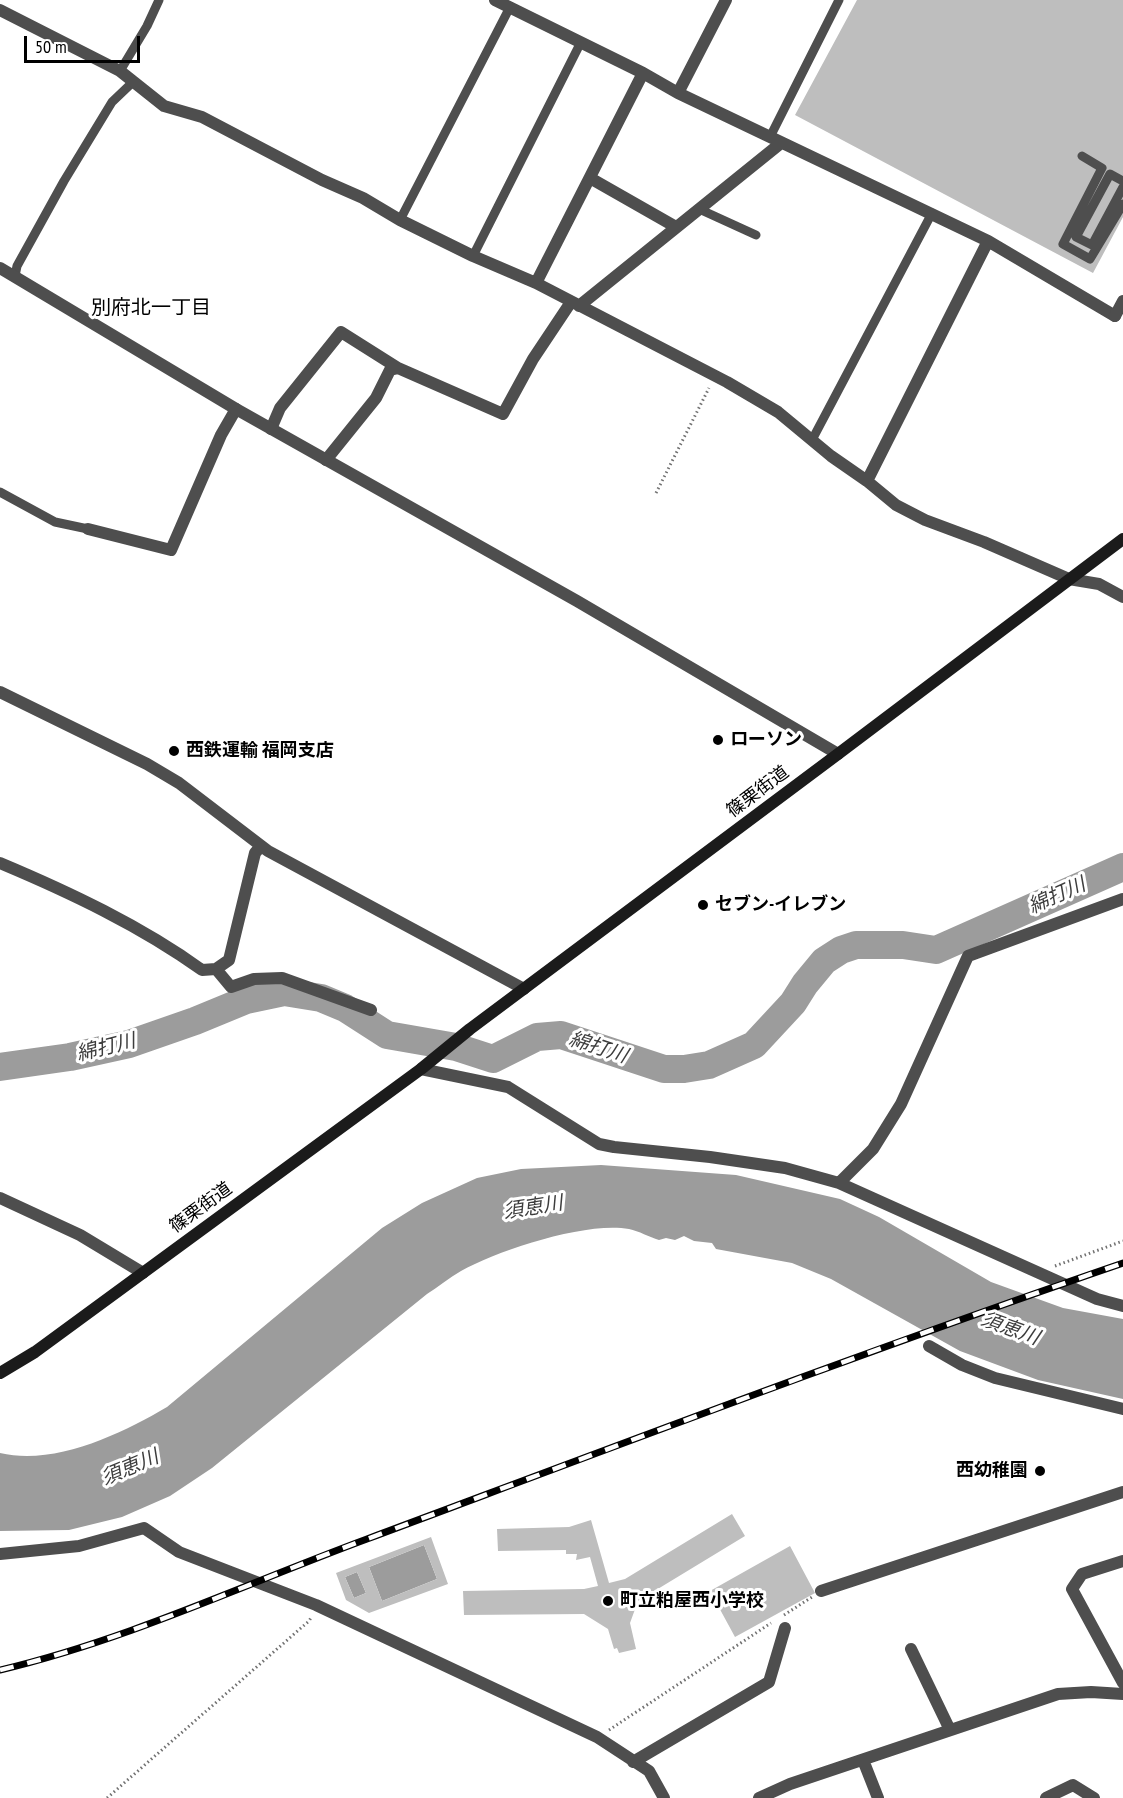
<!DOCTYPE html>
<html>
<head>
<meta charset="utf-8">
<style>
	body { margin:0 }
	#map { position:relative; width:1123px; height:1798px; overflow:hidden; background:#fff; font-family:"PT Sans Narrow",sans-serif }
	canvas { display:block }
	.scale { position:absolute; left:24px; top:36px; width:116px; height:27px; box-sizing:border-box; border:3px solid #000; border-top:0; padding-left:8px; font-size:18px; line-height:21px; white-space:nowrap; color:#000; -webkit-text-stroke:4px #fff; paint-order:stroke }
</style>
</head>
<body>
<div id="map">
<canvas width="1123" height="1798"></canvas>
<div class="scale">50 m</div>
</div>
<script>
const context = document.querySelector('canvas').getContext('2d');
context.lineJoin = 'round';
function fill(path, color) { context.fillStyle = color; context.fill(path, 'evenodd'); }
function strokePath(path, color, width, dash) { context.strokeStyle = color; context.lineWidth = width; context.lineCap = dash ? 'butt' : 'round'; context.setLineDash(dash || []); context.stroke(path); }
function write(font, color, halo, rows, align = 'center') {
  context.font = font + ' "PT Sans Narrow","Noto Sans JP",sans-serif'; context.lineWidth = 6; context.setLineDash([]); context.textBaseline = 'middle'; context.strokeStyle = halo; context.fillStyle = color; for (const [text, x, y, turn = 0] of rows) {
    context.save(); context.translate(x, y); context.rotate((+turn || 0) * Math.PI / 180); context.textAlign = isNaN(turn) ? turn : align; if (halo) context.strokeText(text, 0, 0); context.fillText(text, 0, 0); context.restore();
  }
}
fill(new Path2D(`
	M601 1165 736 1175 840 1199 879 1217 991 1282 1063 1308 1123 1319V1399L1038 1380 960 1351 831 1279 792 1263 716 1249 712 1243 694 1241 684 1236 675 1240 666 1238 659 1240C649 1237 639 1231 629 1229 587 1221 498 1250 461 1271 449 1278 438 1287 427 1294L212 1468 170 1496 122 1517 69 1530 0 1531V1453C55 1466 121 1434 167 1407L382 1228 422 1203 477 1178 521 1169Z
	M424 1545 437 1579 382 1601 369 1567Z
	M357 1572 366 1593 354 1598 345 1577Z`), '#9c9c9c');
strokePath(new Path2D(`
	M0 1067 70 1057 129 1044 195 1021 246 1000 284 992 321 998 345 1008 387 1035 456 1047 493 1059 537 1037 561 1035 664 1069H684L709 1065 754 1045 793 1003 805 984 824 961 841 950 856 945H903L936 950 1123 867`), '#9c9c9c', 28);
fill(new Path2D(`
	M857 0H1123V217L1093 273 795 115Z
	M732 1514 745 1536 638 1601 630 1623 636 1649 619 1653 617 1648 614 1649 608 1629 584 1614 464 1615 463 1591 584 1589 598 1586 590 1557 576 1560 577 1554H566V1550L498 1551 497 1529 569 1527 591 1520 609 1583 625 1579Z
	M431 1537 448 1584 369 1613 346 1600 336 1573ZM424 1545 437 1579 382 1601 369 1567ZM357 1572 366 1593 354 1598 345 1577Z
	M790 1546 815 1593 735 1637 710 1591Z`), '#bebebe');
strokePath(new Path2D(`
	M656 493 709 388
	M1055 1266 1123 1241
	M784 1615 812 1597
	M609 1730 771 1623
	M107 1798 309 1621 312 1616`), '#707070', 3, [1.5, 3]);
strokePath(new Path2D(`
	M120 71 147 26 159 0
	M770 137 839 0
	M1082 156 1102 168 1063 244 1090 259 1123 204
	M1123 181 1110 174 1076 237 1092 245 1123 187
	M699 209 756 235
	M400 220 510 7
	M473 256 581 42
	M15 276 17 266 64 181 112 102 134 81
	M812 440 932 213
	M0 492 55 522 88 529`), '#4e4e4e', 9);
strokePath(new Path2D(`
	M495 0 643 73 678 93 988 241 1115 316
	M0 10 120 71 164 106 202 117 322 180 363 198 400 220 473 256 536 283 727 382 778 412 831 456 867 481 896 505 925 520 984 542 1069 579 1099 584 1123 597
	M678 93 726 0
	M590 178 676 227
	M536 283 643 73
	M579 306 781 143
	M271 429 280 408 341 332 398 368
	M326 460 376 398 390 370 398 368 503 414 533 359 571 302
	M867 481 988 241
	M88 529 171 550 221 435 236 409
	M0 692 147 764 179 783 268 851 524 989
	M0 863C69 892 141 926 202 970L216 969 229 960 255 853 261 846
	M216 969 231 987 254 979 282 978 371 1010
	M421 1069 508 1087 599 1144 614 1147 710 1157 785 1168 839 1183 1097 1299 1123 1306
	M839 1183 873 1149 901 1104 968 956 1123 899
	M0 1198 80 1235 143 1273
	M929 1346 962 1365 995 1378 1123 1409
	M0 1554 79 1546 144 1528 179 1552 316 1605 597 1737 649 1771 664 1798
	M1123 1561 1082 1574 1072 1589 1123 1683
	M821 1591 1123 1492
	M911 1649 950 1730
	M863 1760 878 1798
	M633 1762 769 1682 785 1628
	M759 1798 790 1784 1058 1694 1091 1692 1123 1694
	M1046 1798 1073 1785 1094 1798`), '#4e4e4e', 12);
strokePath(new Path2D(`
	M0 268 236 409 577 601 838 754
	M1115 316 1123 301`), '#4e4e4e', 12);
strokePath(new Path2D(`
	M0 1373 35 1352 421 1069 470 1029 838 754 1123 539`), '#1b1b1b', 12);
const rail = new Path2D(`
	M0 1670C127 1640 245 1584 367 1539 619 1445 869 1350 1123 1263`);
strokePath(rail, '#000', 7);
strokePath(rail, '#fff', 4.5, [14]);
for (const [x, y, r, color] of [
	[718,740,6,"#000"],
	[174,751,6,"#000"],
	[703,905,6,"#000"],
	[1040,1471,6,"#000"],
	[608,1601,6,"#000"]
]) { const dot = new Path2D(); dot.arc(x, y, r, 0, 2 * Math.PI); context.fillStyle = color; context.fill(dot); strokePath(dot, '#fff', 2); }
write('bold 18px', '#000', '#fff', [
	["ローソン",730,740],
	["西鉄運輸 福岡支店",186,751],
	["セブン-イレブン",715,905],
	["西幼稚園",1028,1471,"right"],
	["町立粕屋西小学校",620,1601]
], 'left');
write('18px', '#000', '#fff', [
	["篠栗街道",758,792,-37],
	["篠栗街道",201,1208,-36]
]);
write('20px', '#000', '#fff', [
	["別府北一丁目",151,308]
]);
write('italic 20px', '#3d3d3d', '#fff', [
	["綿打川",1057,896,-24],
	["綿打川",106,1048,-14],
	["綿打川",598,1048,18],
	["須恵川",533,1208,-9],
	["須恵川",1010,1329,20],
	["須恵川",130,1468,-23]
]);
</script>
</body>
</html>
